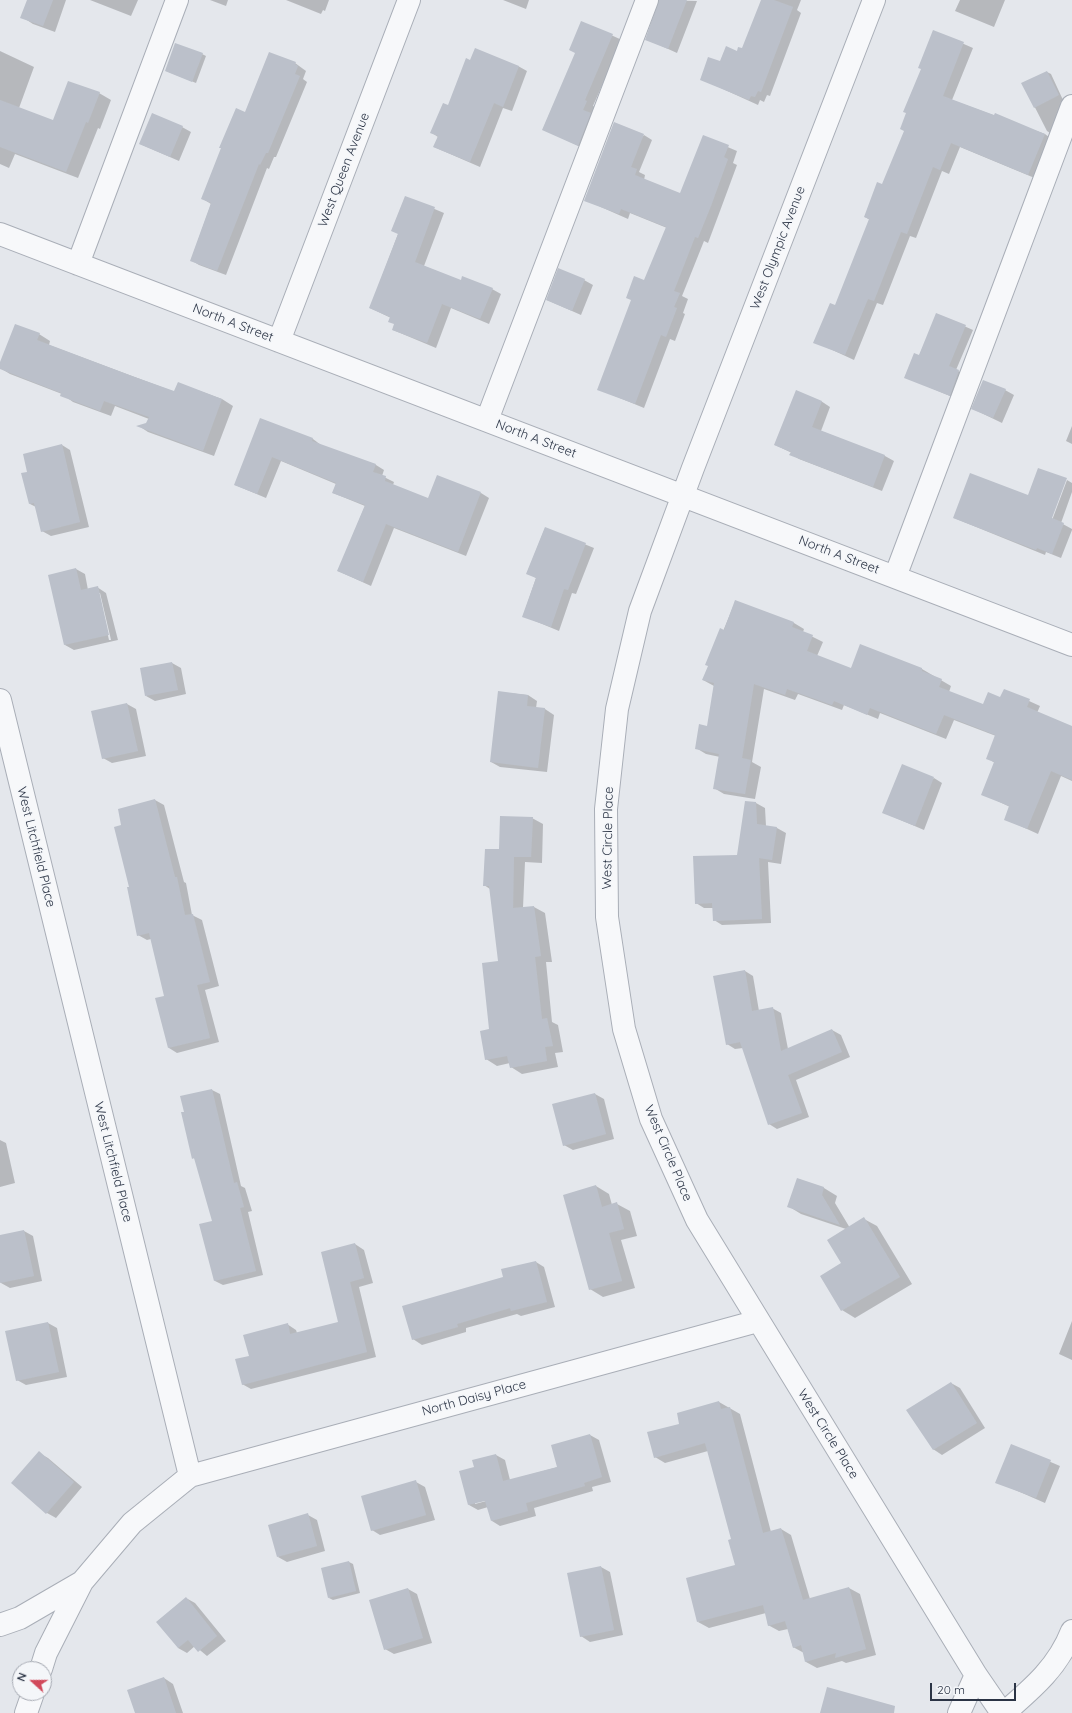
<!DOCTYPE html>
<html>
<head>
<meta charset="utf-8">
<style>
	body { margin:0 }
	#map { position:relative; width:1072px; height:1713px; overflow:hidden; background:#e4e7ec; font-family:Quicksand,sans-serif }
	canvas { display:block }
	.north { position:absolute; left:12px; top:1661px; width:40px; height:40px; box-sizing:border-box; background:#f4f6f9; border:1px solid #a4a8b1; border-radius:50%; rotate:291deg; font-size:11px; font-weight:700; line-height:16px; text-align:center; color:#2b3445 }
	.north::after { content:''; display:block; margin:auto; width:14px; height:18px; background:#d1495b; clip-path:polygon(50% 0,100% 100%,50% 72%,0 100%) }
	.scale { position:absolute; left:930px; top:1683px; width:86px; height:18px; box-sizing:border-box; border:2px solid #2b3445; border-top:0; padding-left:5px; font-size:12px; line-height:14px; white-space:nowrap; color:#2b3445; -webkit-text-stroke:3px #f4f6f9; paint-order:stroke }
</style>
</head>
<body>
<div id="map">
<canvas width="1072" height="1713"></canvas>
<div class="north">N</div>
<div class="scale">20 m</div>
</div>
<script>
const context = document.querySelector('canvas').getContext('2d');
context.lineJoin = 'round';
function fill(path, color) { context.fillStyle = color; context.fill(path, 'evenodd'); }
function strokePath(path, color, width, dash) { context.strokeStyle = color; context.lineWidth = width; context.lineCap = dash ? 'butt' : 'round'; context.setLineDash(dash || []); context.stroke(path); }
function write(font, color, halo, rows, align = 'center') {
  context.font = font + ' Quicksand,sans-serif'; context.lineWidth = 3; context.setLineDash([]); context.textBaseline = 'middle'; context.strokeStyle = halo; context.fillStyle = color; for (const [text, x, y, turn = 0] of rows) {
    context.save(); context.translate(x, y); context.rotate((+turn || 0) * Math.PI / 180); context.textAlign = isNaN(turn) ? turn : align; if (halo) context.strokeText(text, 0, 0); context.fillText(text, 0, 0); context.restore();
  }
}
fill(new Path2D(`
	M28 0H66L55 32 33 24 22 17Z
	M90 0H138L131 16Z
	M210 0H228L226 6Z
	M286 0H329L325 11 323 10 321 14Z
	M503 0H529L526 9Z
	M659 0 697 1 677 53 646 39Z
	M762 0H801L797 10 801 13 770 96 767 95 764 102 760 100 758 105 701 79 721 63 743 49Z
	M960 0H1005L994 27 955 11Z
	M582 22 622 40 593 106 595 107 587 150 543 129 576 53Z
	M934 31 973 48 952 100 1045 134 1053 140 1037 179 960 147 949 174 942 171 916 238 910 236 883 305 877 303 854 360 815 342 836 307 870 220 865 217 883 186 905 131Z
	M0 51 34 67 19 108 54 122 99 93 111 100 100 129 98 128 78 178 15 154 9 168 0 164Z
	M202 54 206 56 196 83 166 71Z
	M295 63 306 71 303 79 307 82 276 157H274L269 169 267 168 226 275 199 265 191 260 211 204 203 199 245 113Z
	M518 66 527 71 512 111 503 108 480 167 434 147 438 137 432 133Z
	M1047 72 1051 74 1063 100 1050 133 1047 131 1023 84Z
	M182 127 191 132 179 161 140 144Z
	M644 135 652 140 639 172 645 175 644 180 681 195 704 137 737 151 733 163 737 165 720 211 708 243 704 241 682 296 688 299 683 313 685 314 675 341 670 339 644 408 598 389 667 228 630 213 628 219 585 200Z
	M406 197 444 213 424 266 461 281 492 289 501 294 489 324 451 308 436 348 393 330 395 325 391 318 370 308 398 234Z
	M584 280 593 285 581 315 547 300Z
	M937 314 973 330 956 370 966 375 957 399 905 377 919 356Z
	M39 334 50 341 49 345 175 392 178 383 222 399 233 406 214 456 148 432 139 426 147 424 149 419 115 406 111 416 73 402 62 394 10 374 0 368V365Z
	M1005 390 1014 395 1002 423 973 409Z
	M821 401 830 407 821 431 885 456 894 461 882 491 799 459 791 454 792 453 775 445Z
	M261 419 313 439 321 445 376 465 384 470 382 476 394 482 393 485 429 500 481 493 489 498 466 556 394 528 371 586 338 571 365 506 333 493 336 484 281 461 266 498 235 485Z
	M1072 426V444L1066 441Z
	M62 445 70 450 89 527 51 536 42 531 36 507 30 504 28 472Z
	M1067 480 1072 483V492L1061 523 1072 529V530L1061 558 1046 552 1045 555 954 518 1051 523Z
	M545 528 594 548 576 594 572 593 559 631 523 616 536 578 527 573Z
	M76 569 85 574 88 590 97 587 106 593 118 640 74 650 65 645ZM98 593H100L111 640H109Z
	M735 602 794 623 804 629 803 632 823 642 817 656 851 669 861 645 922 669 951 686 949 692 984 705 1001 699 1005 690 1040 706 1037 713 1072 727V781L1061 776 1038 834 1005 819 1010 807 983 794 995 763 987 758 996 736 954 720 946 739 880 713 878 719 844 705 842 710 798 694 795 700 764 689 752 762 761 767 755 799 724 794 714 788 720 757 706 754 696 748 708 727 714 686 703 680Z
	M172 663 181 668 186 694 155 701 146 696Z
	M499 692 528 695 537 701 536 708 545 709 554 715 547 772 500 767 491 762Z
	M127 704 136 709 146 756 112 763 103 758Z
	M934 778 942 783 924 830 884 813Z
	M155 800 164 805 184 882 186 883 192 915 202 920 219 986 205 990 219 1042 177 1053 169 1048 166 997 151 939 147 940 138 935 122 825Z
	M746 803H756L765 808 766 826 777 828 786 833 781 864 768 862 771 923 722 925 714 920 713 908H704L696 903 738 856Z
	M532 818 543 824 542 863 525 862 523 908 534 907 545 913 552 962H546L552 1022 558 1025 563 1052 555 1053 558 1067 522 1074 511 1067 510 1063 497 1066 486 1059 499 962 490 889 484 885 500 850Z
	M745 971 753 976 759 1011 772 1008 781 1013 788 1049 832 1030 841 1035 850 1057 796 1080 809 1117 777 1129 769 1124 743 1048 735 1049 727 1044Z
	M212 1090 220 1094 241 1186 245 1188 252 1211 248 1212 263 1275 223 1285 215 1281 213 1222 196 1159 193 1158Z
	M595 1094 604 1099 614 1139 573 1150 564 1145Z
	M0 1140 6 1143 15 1183 0 1187Z
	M798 1179 824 1188 837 1196 835 1203 850 1228 864 1219 877 1226 912 1284 855 1318 842 1310 843 1264 846 1229 801 1214 788 1206Z
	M596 1186 609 1194 612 1205 617 1204 630 1211 637 1236 621 1240 635 1288 603 1297 590 1289Z
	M24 1231 33 1236 42 1281 10 1288 1 1283 0 1279V1236Z
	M355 1244 364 1250 373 1283 359 1287 376 1357 251 1389 242 1384 250 1356 287 1324 296 1330 297 1333 339 1323Z
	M536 1262 544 1267 555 1307 521 1316 517 1314 466 1328V1332L422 1345 413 1339 504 1278Z
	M1072 1321V1360L1059 1354Z
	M48 1323 57 1328 67 1377 26 1385 17 1380Z
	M951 1383 960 1388 985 1428 942 1455 933 1449Z
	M719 1402 740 1414 771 1532 781 1529 791 1535 810 1599 849 1588 860 1594 876 1655 846 1663 842 1661 817 1668 806 1662 804 1653 793 1647 788 1629 779 1631 768 1625 766 1613 709 1628 698 1622 736 1566 732 1540 708 1451 665 1463 655 1457 680 1424Z
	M590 1435 599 1440 611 1482 592 1487 593 1491 534 1508 536 1516 500 1526 492 1521 488 1507 478 1510 469 1505 475 1467 496 1455 505 1460 510 1480 558 1467ZM490 1500 475 1504V1502Z
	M1011 1445 1060 1466 1045 1503 997 1482Z
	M39 1453 48 1458 82 1487 56 1518 47 1513Z
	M416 1482 425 1487 435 1520 380 1535 372 1530Z
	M308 1515 317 1520 325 1551 287 1562 278 1557Z
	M349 1562 353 1564 360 1593 333 1600 329 1598Z
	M601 1567 610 1572 623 1635 590 1642 581 1636 568 1574Z
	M408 1589 417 1594 432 1643 394 1654 385 1649Z
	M186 1598 195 1603 226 1641 207 1656 195 1646 187 1653 178 1648Z
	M164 1678 173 1684 183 1713H136Z`), '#0003');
fill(new Path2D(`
	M27 0H53L43 26 20 18Z
	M659 0H687L668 49 645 40Z
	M761 0H774L793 7 761 92 758 91 755 97 751 96 749 100 700 80 708 57 720 61 726 46 737 51 738 47 742 48Z
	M581 21 613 34 585 100 587 101 583 110 591 113 578 146 542 130 575 53 569 50Z
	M933 30 964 42 943 96 994 115 995 113 1045 134 1028 175 951 143 940 170 933 167 907 234 901 232 874 301 868 299 845 355 813 343 830 303 835 305 869 219 864 217 877 182 882 184 904 131 900 129 906 113 903 112 921 69 918 68Z
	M175 43 203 53 192 82 165 71Z
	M475 48 519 66 503 107 494 103 470 162 433 147 438 136 430 133 443 103 448 105 466 58 470 60Z
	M269 52 296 62 295 64 298 66 295 74 300 76 268 153H266L260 165 259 164 217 271 190 261 211 203 201 199 221 148H219L236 108 245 112Z
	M1047 71 1059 95 1034 108 1021 83Z
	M68 81 100 92 88 123 86 122 66 172 0 147V100L53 120Z
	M152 113 183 126 170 157 139 144Z
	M614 122 644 134 631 167 637 169 635 175 680 193 703 135 729 145 724 157 728 159 711 206 698 238 695 237 674 291 680 293 674 307 677 308 666 337 661 335 635 404 597 390 631 300 626 298 634 276 644 280 666 227 621 209 619 214 584 201Z
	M405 196 435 207 415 262 461 280 462 276 493 288 480 319 442 304 427 343 392 330 394 324 388 322 390 317 369 308 398 234 391 231Z
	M558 268 585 279 572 311 546 300Z
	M936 313 966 325 949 366 959 370 950 396 904 378 914 353 919 355Z
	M15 324 40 333 37 340 132 376 174 391 178 382 222 399 203 451 136 426 146 423 149 417 104 401 100 411 60 396 61 393 0 369V362Z
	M983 380 1006 389 993 418 971 409Z
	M796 390 822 401 812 427 885 455 873 487 789 455 791 452 774 445Z
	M260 418 313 438 312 441 376 464 373 472 386 476 385 481 428 498 437 475 481 492 458 552 386 524 363 582 337 571 365 505 332 493 336 483 272 457 257 494 234 485Z
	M62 444 80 522 41 532 34 503 29 504 21 473 27 472 23 454Z
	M1038 468 1067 478 1052 518 1064 523 1052 554 1037 548 1036 550 953 518 970 473 1028 495Z
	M545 527 586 543 568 590 564 589 551 627 522 617 536 578 526 574Z
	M76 568 81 590 98 586 109 635 64 645 48 575Z
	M735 600 794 622 792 627 813 635 807 651 851 668 860 644 922 668V671L942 679 939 687 983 704 988 692 1000 697 1004 689 1030 699 1027 707 1072 726V780L1051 771 1027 829 1004 820 1009 806 981 795 994 762 986 759 995 735 944 715 936 734 870 708 867 715 834 701 832 705 787 689 785 695 754 684 742 758 751 760 745 794 713 789 719 754 695 749 699 724 707 726 714 683 702 680 708 666 705 665 720 628 724 630Z
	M172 662 178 690 145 696 140 668Z
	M498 691 528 695 527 706 545 708 538 768 490 762Z
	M127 703 138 751 102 759 91 711Z
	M902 764 934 777 915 826 882 813Z
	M155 799 175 877H177L185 915 193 914 210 982 197 985 210 1038 168 1048 155 998 164 996 149 933 137 936 127 887H129L114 827 121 825 118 809Z
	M745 801 756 802 757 824 777 827 772 860 759 858 762 919 713 921 712 903 695 904 693 856 737 855Z
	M500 816 533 817 531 857H514L513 908 534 906 541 956 535 957 542 1019 547 1018 553 1046 545 1047 547 1061 510 1068 507 1056 485 1060 480 1031 489 1029 482 963 498 961 489 886H483L485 849H499Z
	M745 970 752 1011 773 1007 781 1051 832 1029 842 1052 788 1075 802 1113 768 1125 740 1042 726 1045 713 976Z
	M212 1089 234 1183 237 1182 244 1207 240 1208 256 1271 214 1281 199 1224 212 1221 194 1158 192 1159 181 1112H184L180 1096Z
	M595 1093 606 1134 563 1146 552 1104Z
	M797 1178 824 1187 822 1195 840 1225 787 1207Z
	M596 1185 602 1207 617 1202 624 1229 609 1233 622 1281 589 1290 563 1195Z
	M864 1217 900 1277 841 1311 820 1276 841 1263 827 1240Z
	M24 1230 34 1276 0 1283V1235Z
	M355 1243 364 1278 350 1282 367 1352 242 1385 235 1359 249 1356 243 1335 288 1323 290 1334 338 1322 321 1252Z
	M536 1261 547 1302 511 1311 510 1308 457 1324 458 1327 412 1340 402 1306 503 1277 501 1269Z
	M48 1322 59 1372 16 1381 5 1331Z
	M951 1382 977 1423 933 1450 906 1410Z
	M719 1401 721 1409 730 1407 763 1533 781 1528 803 1600 849 1587 866 1649 835 1658 836 1653 805 1662 801 1645 793 1648 785 1621 768 1626 763 1605 697 1622 686 1578 735 1565 728 1540 731 1539 705 1443 654 1458 647 1432 679 1424 677 1413Z
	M590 1434 602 1477 584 1483 585 1486 526 1503 528 1511 491 1521 485 1501 468 1505 459 1471 474 1467 472 1460 496 1454 503 1481 557 1467 551 1445Z
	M1011 1444 1051 1460 1036 1498 995 1483Z
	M39 1451 74 1482 46 1514 11 1483Z
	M416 1480 426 1515 371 1531 361 1496Z
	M308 1513 317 1546 277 1557 268 1525Z
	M349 1561 356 1591 328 1598 321 1568Z
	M601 1566 614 1630 580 1637 567 1573Z
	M408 1588 423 1638 384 1650 369 1600Z
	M186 1597 217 1636 198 1652 188 1640 178 1648 156 1622Z
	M164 1677 176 1713H135L127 1690Z
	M827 1687 895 1706 894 1713H820Z`), '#bbc0ca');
const minor = new Path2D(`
	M874 0 693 468 640 611 617 709 606 809 607 917 624 1029 651 1119 697 1220 976 1675 1002 1713
	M0 234 1072 645
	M78 264 177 0
	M279 341 409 0
	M487 420 647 0
	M895 577 1072 106
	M0 700 190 1476 132 1523 82 1582 46 1653 41 1669
	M190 1476 758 1321
	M0 1625 20 1618 82 1582
	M26 1713 33 1693
	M959 1713 976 1675
	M1004 1713C1033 1688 1058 1667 1072 1631`);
strokePath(minor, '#a9aeb7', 24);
strokePath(minor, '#f7f8fa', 22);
write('13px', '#2b3445', '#f4f6f9', [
	["West Queen Avenue",344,170,-69],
	["West Olympic Avenue",778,248,-69],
	["North A Street",233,323,21],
	["North A Street",536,439,21],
	["North A Street",839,555,21],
	["West Circle Place",608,838,-89],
	["West Litchfield Place",36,847,76],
	["West Circle Place",668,1153,67],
	["West Litchfield Place",113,1162,76],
	["North Daisy Place",474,1398,-15],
	["West Circle Place",828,1434,58]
]);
</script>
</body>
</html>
